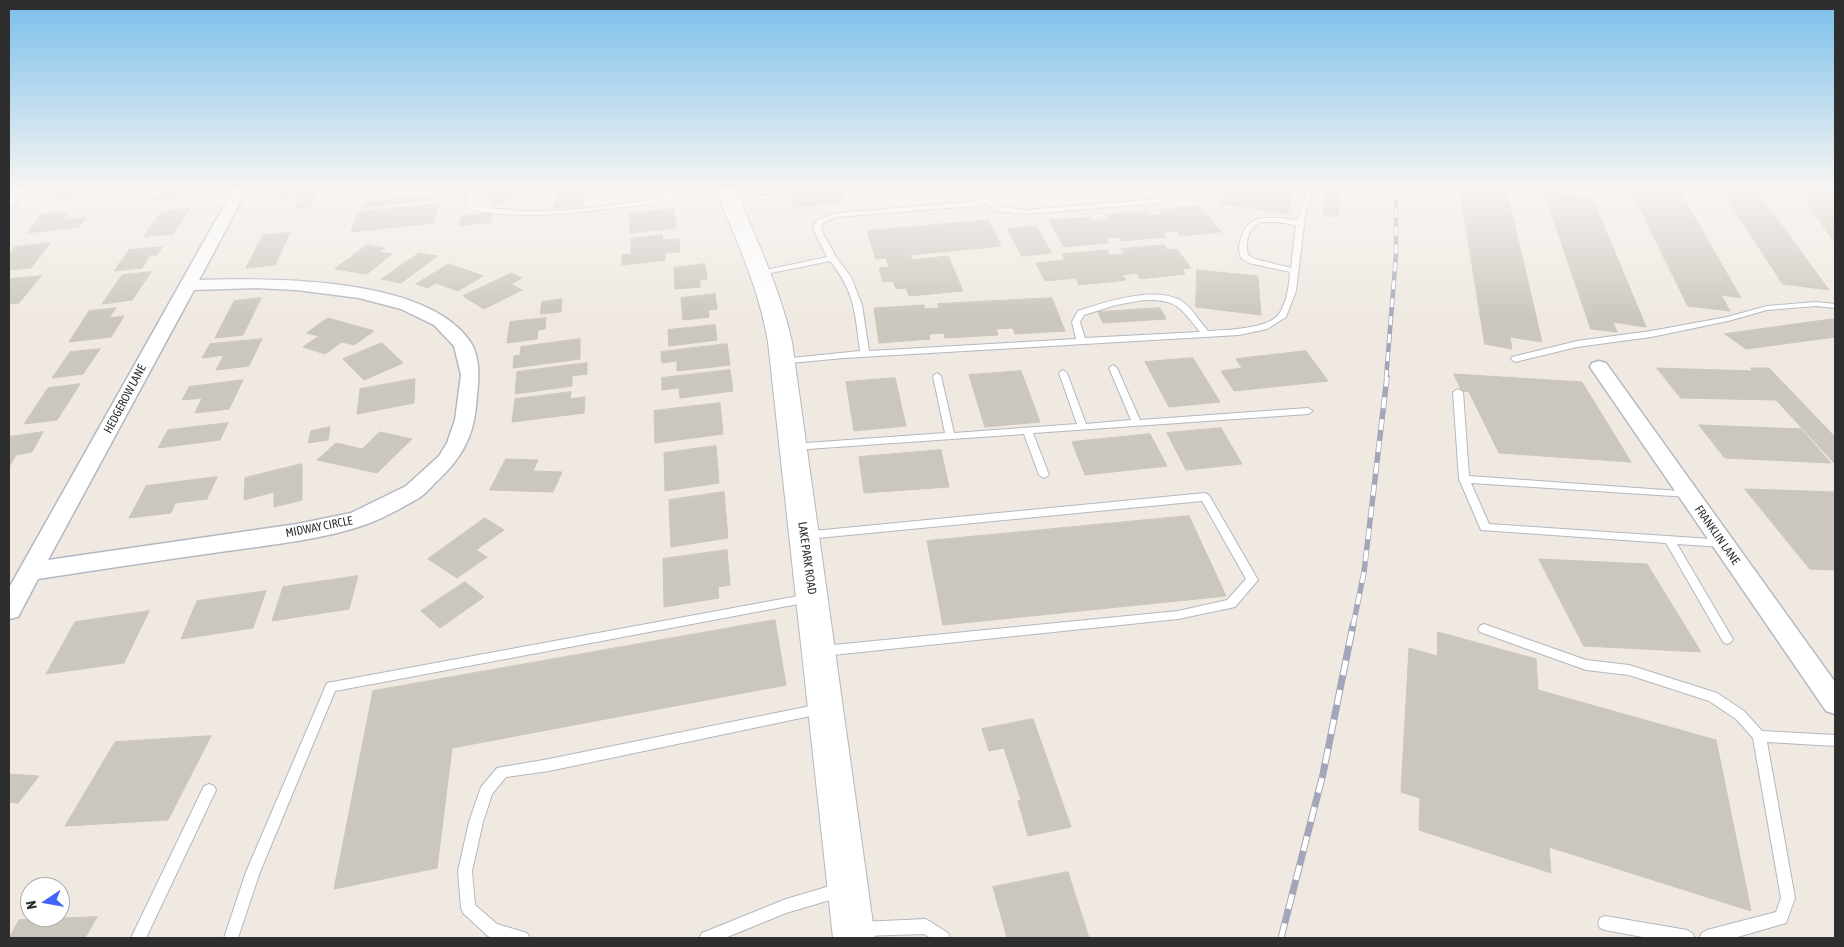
<!DOCTYPE html>
<html>
<head>
<meta charset="utf-8">
<style>
	body { margin:0 }
	#map { position:relative; width:1844px; height:947px; overflow:hidden; background:#efe9e1; font-family:"Asap Condensed",sans-serif }
	canvas { display:block }
	.frame { position:absolute; inset:0; border:10px solid #2e2e2e; pointer-events:none }
	.north { position:absolute; left:20px; top:877px; width:50px; height:50px; box-sizing:border-box; background:#fff; border:1px solid #ababab; border-radius:50%; rotate:258deg; font-size:14px; font-weight:700; line-height:20px; text-align:center; color:#2e2e2e }
	.north::after { content:''; display:block; margin:auto; width:18px; height:22px; background:#4264fb; clip-path:polygon(50% 0,100% 100%,50% 72%,0 100%) }
</style>
</head>
<body>
<div id="map">
<canvas width="1844" height="947"></canvas>
<div class="frame"></div>
<div class="north">N</div>
</div>
<script>
const context = document.querySelector('canvas').getContext('2d');
context.lineJoin = 'round';
function fill(path, color) { context.fillStyle = color; context.fill(path, 'evenodd'); }
function strokePath(path, color, width, dash) { context.strokeStyle = color; context.lineWidth = width; context.lineCap = dash ? 'butt' : 'round'; context.setLineDash(dash || []); context.stroke(path); }
function write(font, color, halo, rows, align = 'center') {
  context.font = font + ' "Asap Condensed",sans-serif'; context.lineWidth = 4; context.setLineDash([]); context.textBaseline = 'middle'; context.strokeStyle = halo; context.fillStyle = color; for (const [text, x, y, turn = 0] of rows) {
    context.save(); context.translate(x, y); context.rotate((+turn || 0) * Math.PI / 180); context.textAlign = isNaN(turn) ? turn : align; if (halo) context.strokeText(text, 0, 0); context.fillText(text, 0, 0); context.restore();
  }
}
const building = new Path2D(`
	M63 188H110L108 190 84 193 81 197 53 200Z
	M187 188H200L194 196 155 200 163 190Z
	M285 188H319L310 208 295 209 301 197 279 199Z
	M386 188H420L419 189 384 192Z
	M506 188H546L494 205 483 195Z
	M558 188H586L583 206 554 209Z
	M789 188H815L816 190 840 188 845 202 794 207Z
	M1079 188H1159L1072 196 1067 189Z
	M1225 188H1269L1292 191 1288 214 1221 204Z
	M1325 188H1340L1338 217 1323 215Z
	M1460 188H1506L1542 342 1510 337 1512 349 1485 344Z
	M1556 188H1589L1591 192Z
	M1630 188H1678L1741 298 1721 295 1730 311 1688 306Z
	M1720 188H1755L1829 290 1783 284Z
	M1797 188H1831L1835 193V243Z
	M1544 191 1592 197 1646 327 1613 322 1617 332 1591 329Z
	M434 195 432 200 365 207 367 202Z
	M439 204 434 223 351 232 358 212Z
	M1200 206 1221 232 1180 236 1177 231 1162 233 1166 237 1122 241 1119 237 1106 238 1108 243 1064 247 1049 220 1090 217 1093 221 1108 219 1105 215 1146 211 1149 216 1162 214 1159 210Z
	M189 209 173 234 143 237 161 212Z
	M674 209 676 228 630 233V213Z
	M69 212 63 220 87 217 79 227 27 233 42 214Z
	M493 213 491 222 459 226 461 216Z
	M988 220 1001 246 910 255 912 260 948 256 963 291 909 296 906 288 896 289 893 281 883 282 879 268 889 267 886 258 876 259 867 231Z
	M1036 226 1052 253 1022 256 1007 229Z
	M290 233 275 265 246 268 263 235Z
	M662 235 663 240 679 239 680 252 665 253V260L622 265V255L631 254V239Z
	M50 243 31 268 9 270V255L15 247Z
	M367 245 385 248 379 252 392 254 367 274 335 269Z
	M1164 245 1168 250 1177 249 1191 268 1182 269 1185 274 1140 279 1137 273 1122 275 1126 280 1079 285 1076 278 1045 281 1036 263 1065 260 1062 254 1107 250 1110 255 1124 254 1121 249Z
	M162 247 157 255H150L142 268 114 271 129 250Z
	M419 253 437 256 401 283 382 279Z
	M449 264 483 276 458 291 436 283 428 288 416 284Z
	M705 264 707 279 700 280V287L675 289 674 268Z
	M1197 270 1258 276 1261 315 1196 307Z
	M151 272 132 300 102 304 122 275Z
	M512 273 522 278 511 284 522 290 484 309 463 296Z
	M41 276 19 303 9 304V279Z
	M715 294 717 309 708 310 709 317 683 320 681 298Z
	M261 298 243 335 215 338 234 301Z
	M1052 298 1065 331 1015 334 1013 328 996 329 998 335 945 338 944 333 929 334 930 339 879 343 874 308 924 305 925 309 939 308 938 304Z
	M562 299 561 312 540 314 542 302Z
	M116 308 109 318 124 316 111 337 69 342 89 311Z
	M1160 308 1166 319 1103 323 1098 312Z
	M328 318 374 331 354 345 342 342 325 354 303 347 319 336 307 333Z
	M546 318 545 329 538 330 537 339 507 343 510 322Z
	M1833 319 1835 320V337L1746 349 1725 334Z
	M715 325 717 340 669 346 668 330Z
	M262 339 249 366 216 370 224 355 202 358 210 344Z
	M580 339V359L513 368 514 356 520 355 521 347Z
	M382 343 403 363 364 380 343 359Z
	M727 344 730 365 677 371V361L662 363 661 352Z
	M100 349 83 374 52 378 70 352Z
	M1306 351 1328 381 1234 391 1221 371 1242 368 1236 359Z
	M1193 358 1220 402 1169 407 1145 362Z
	M587 363V374L572 376V386L515 394 517 372Z
	M1657 368 1753 371 1750 368H1769L1835 437V464L1776 400 1681 398Z
	M730 370 733 391 680 398 679 388 662 390V378Z
	M1021 371 1040 422 985 427 969 375Z
	M1454 374 1582 382 1631 462 1499 453 1469 392 1462 391Z
	M895 378 906 426 854 431 846 382Z
	M415 379 414 403 357 414 360 389Z
	M243 380 229 409 195 413 202 398 182 400 189 387Z
	M80 384 57 420 24 424 48 388Z
	M571 392 570 399 585 397 584 413 512 422 515 399Z
	M720 403 723 434 655 443 654 411Z
	M228 423 220 440 158 448 168 430Z
	M1699 425 1801 429 1831 463 1725 458Z
	M330 427 328 440 308 443 311 431Z
	M1221 428 1242 464 1186 470 1167 433Z
	M43 432 32 452 16 455 9 467V437Z
	M380 432 412 439 377 473 317 460 336 443 362 449Z
	M1150 434 1167 466 1085 475 1072 442Z
	M716 446 719 483 665 491 664 453Z
	M941 450 949 487 864 493 859 457Z
	M506 459 538 460 533 471 562 472 553 492 490 490Z
	M302 464V500L274 507V492L244 500 245 478Z
	M217 477 207 499 175 503 171 513 129 518 146 486Z
	M1745 489 1835 492V570L1810 569Z
	M724 492 728 538 671 547 669 500Z
	M1189 516 1226 596 943 625 927 541Z
	M485 518 504 530 476 550 487 557 457 578 428 559Z
	M727 550 730 585 718 587 719 598 664 607 663 559Z
	M1539 559 1647 564 1701 652 1584 646Z
	M358 576 349 609 272 621 283 587Z
	M465 582 484 597 440 628 421 611Z
	M266 591 253 628 181 639 197 601Z
	M149 611 124 663 46 674 75 622Z
	M775 620 786 685 452 748 437 868 334 889 373 691Z
	M1438 632 1536 659 1538 690 1716 740 1751 911 1549 847 1551 873 1419 830 1420 798 1401 792 1409 648 1437 656Z
	M1033 719 1071 827 1028 836 1018 801 1021 800 1004 748 989 751 982 729Z
	M211 736 168 820 65 826 115 742Z
	M9 774 39 776 18 803 9 802Z
	M1068 872 1089 938H1007L993 887Z
	M97 917 85 938H9L19 920Z`);
fill(building, '#cbc7bf');
strokePath(building, '#cbc5ba', 1);
const lane = new Path2D(`
	M468 188H474L473 201 475 205C537 219 603 206 665 198V188H671L672 197 726 190 729 192 726 194C689 199 652 204 615 208 566 214 518 220 469 209L465 201Z
	M774 188H780L775 197 731 206 727 204 731 202 770 194Z
	M1010 188H1018L989 200 1001 207 1025 210 1171 198 1184 195 1190 188H1196L1188 197 1171 202 1025 214 996 211 983 202 972 206 837 217 823 223 821 229 836 257 851 277 862 305 869 351 1076 339 1072 322 1078 311C1105 302 1153 286 1180 300 1192 307 1199 321 1208 331 1225 330 1269 329 1279 314 1287 302 1289 286 1290 272L1249 263 1241 258C1238 250 1239 242 1242 235 1250 211 1277 218 1297 220L1308 188H1314L1305 216 1296 291 1286 317 1267 329 1239 335 844 358 779 364 778 362 782 359 860 351C855 313 855 292 830 261L761 275 757 273 761 271 827 257 813 229 817 220 836 213 971 202ZM1261 222H1276L1296 225 1291 268 1255 259 1248 255C1245 242 1248 228 1261 222ZM1144 300C1177 299 1180 307 1200 332L1085 338 1080 322 1084 315 1116 305Z
	M1816 302 1835 304V308L1816 306 1767 310 1728 321 1651 337 1577 347 1515 362 1511 359 1512 357 1577 341 1651 331 1727 317 1767 306Z
	M1113 365 1117 368 1140 420 1308 408 1313 411 1308 414 1033 433 1049 475 1044 478 1039 475 1024 434 793 450 788 447 793 444 945 433 933 376 937 373 941 376 954 433 1077 424 1059 373 1063 370 1067 373 1086 424 1131 420 1109 368Z
	M1458 389 1463 392 1469 476 1693 492 1694 494 1693 496 1689 497 1471 483 1489 524 1726 540 1727 543 1726 546 1722 547 1677 544 1731 636 1733 639 1731 642 1727 644 1723 642 1666 543 1481 530 1459 479 1453 392Z
	M1205 493 1209 495 1258 580 1235 607 1178 619 823 656 819 654 817 651 819 648 823 646 1178 611 1227 600 1246 579 1202 501 807 539 803 538 802 535 803 532Z
	M809 594 813 595 815 598 813 601 809 602 335 691 260 872 238 938H224L246 872 327 683Z
	M1484 624 1586 660 1629 665 1717 693 1744 711 1762 731 1835 735V746L1767 742 1795 898 1786 923 1734 938H1699L1702 933 1707 930 1776 912 1781 898 1753 738 1736 719 1709 701 1629 675 1586 670 1480 632 1478 629 1480 626Z
	M820 704 824 705 826 709 824 713 820 714 549 771 506 777 492 794 483 822 472 871 475 905 497 924 527 933 530 938H492L488 936 463 913 461 908 458 871 469 822 481 787 497 768 549 759Z
	M209 784 214 786 216 790 146 938H131L204 786Z
	M840 883 845 885 847 890 845 895 840 897 786 913 725 938H699L702 933 786 899Z
	M1605 916 1687 930 1692 933 1695 938H1648L1605 930 1600 928 1598 923 1600 918Z
	M926 919 948 933 950 938H931L924 934 861 936 856 934 854 929 856 924 861 922Z`);
const street = new Path2D(`
	M13 188H27L14 205 9 207V192Z
	M234 188H248L199 280C270 278 428 276 471 343 482 361 478 386 476 406 473 440 459 461 435 483 430 488 425 494 419 498 401 508 381 520 361 526 317 541 259 546 213 553 155 561 96 570 38 579L18 617 9 619V588ZM256 288 297 290 359 298 401 309 434 325 454 346 461 375 455 420 447 443 439 456 406 486 351 513 297 524 48 560 194 290Z
	M1599 361 1606 363 1835 682V714L1826 711 1590 367 1592 363Z`);
const secondary = new Path2D(`
	M715 188H735C756 239 780 288 792 342L875 938H833L768 342C759 288 736 239 715 188Z`);
strokePath(lane, '#b4b7c1', 2);
strokePath(street, '#b4b7c1', 3);
strokePath(secondary, '#b4b7c1', 2);
fill(lane, '#fff');
fill(street, '#fff');
fill(secondary, '#fff');
const railFar2 = new Path2D(`
	M1386 379 1396 255V188`);
const railFar1 = new Path2D(`
	M1353 626 1364 572 1387 377`);
const rail = new Path2D(`
	M1281 938 1323 774 1353 625`);
strokePath(railFar2, '#a3a6b8', 4.5);
strokePath(railFar1, '#a3a6b8', 5.5);
strokePath(rail, '#a3a6b8', 7);
strokePath(railFar2, '#fff', 3, [9]);
strokePath(railFar1, '#fff', 4, [11]);
strokePath(rail, '#fff', 5, [15]);
const sky = context.createLinearGradient(0, 0, 0, 320);
sky.addColorStop(0, '#7abfeb');
sky.addColorStop(0.59, '#f8f5f2');
sky.addColorStop(1, '#f8f5f200');
context.fillStyle = sky;
context.fillRect(0, 0, 1844, 320);
write('12px', '#2e2e2e', '#fff', [
	["HEDGEROW LANE",125,399,-62],
	["MIDWAY CIRCLE",319,527,-11],
	["FRANKLIN LANE",1717,535,55],
	["LAKE PARK ROAD",807,558,82]
]);
</script>
</body>
</html>
